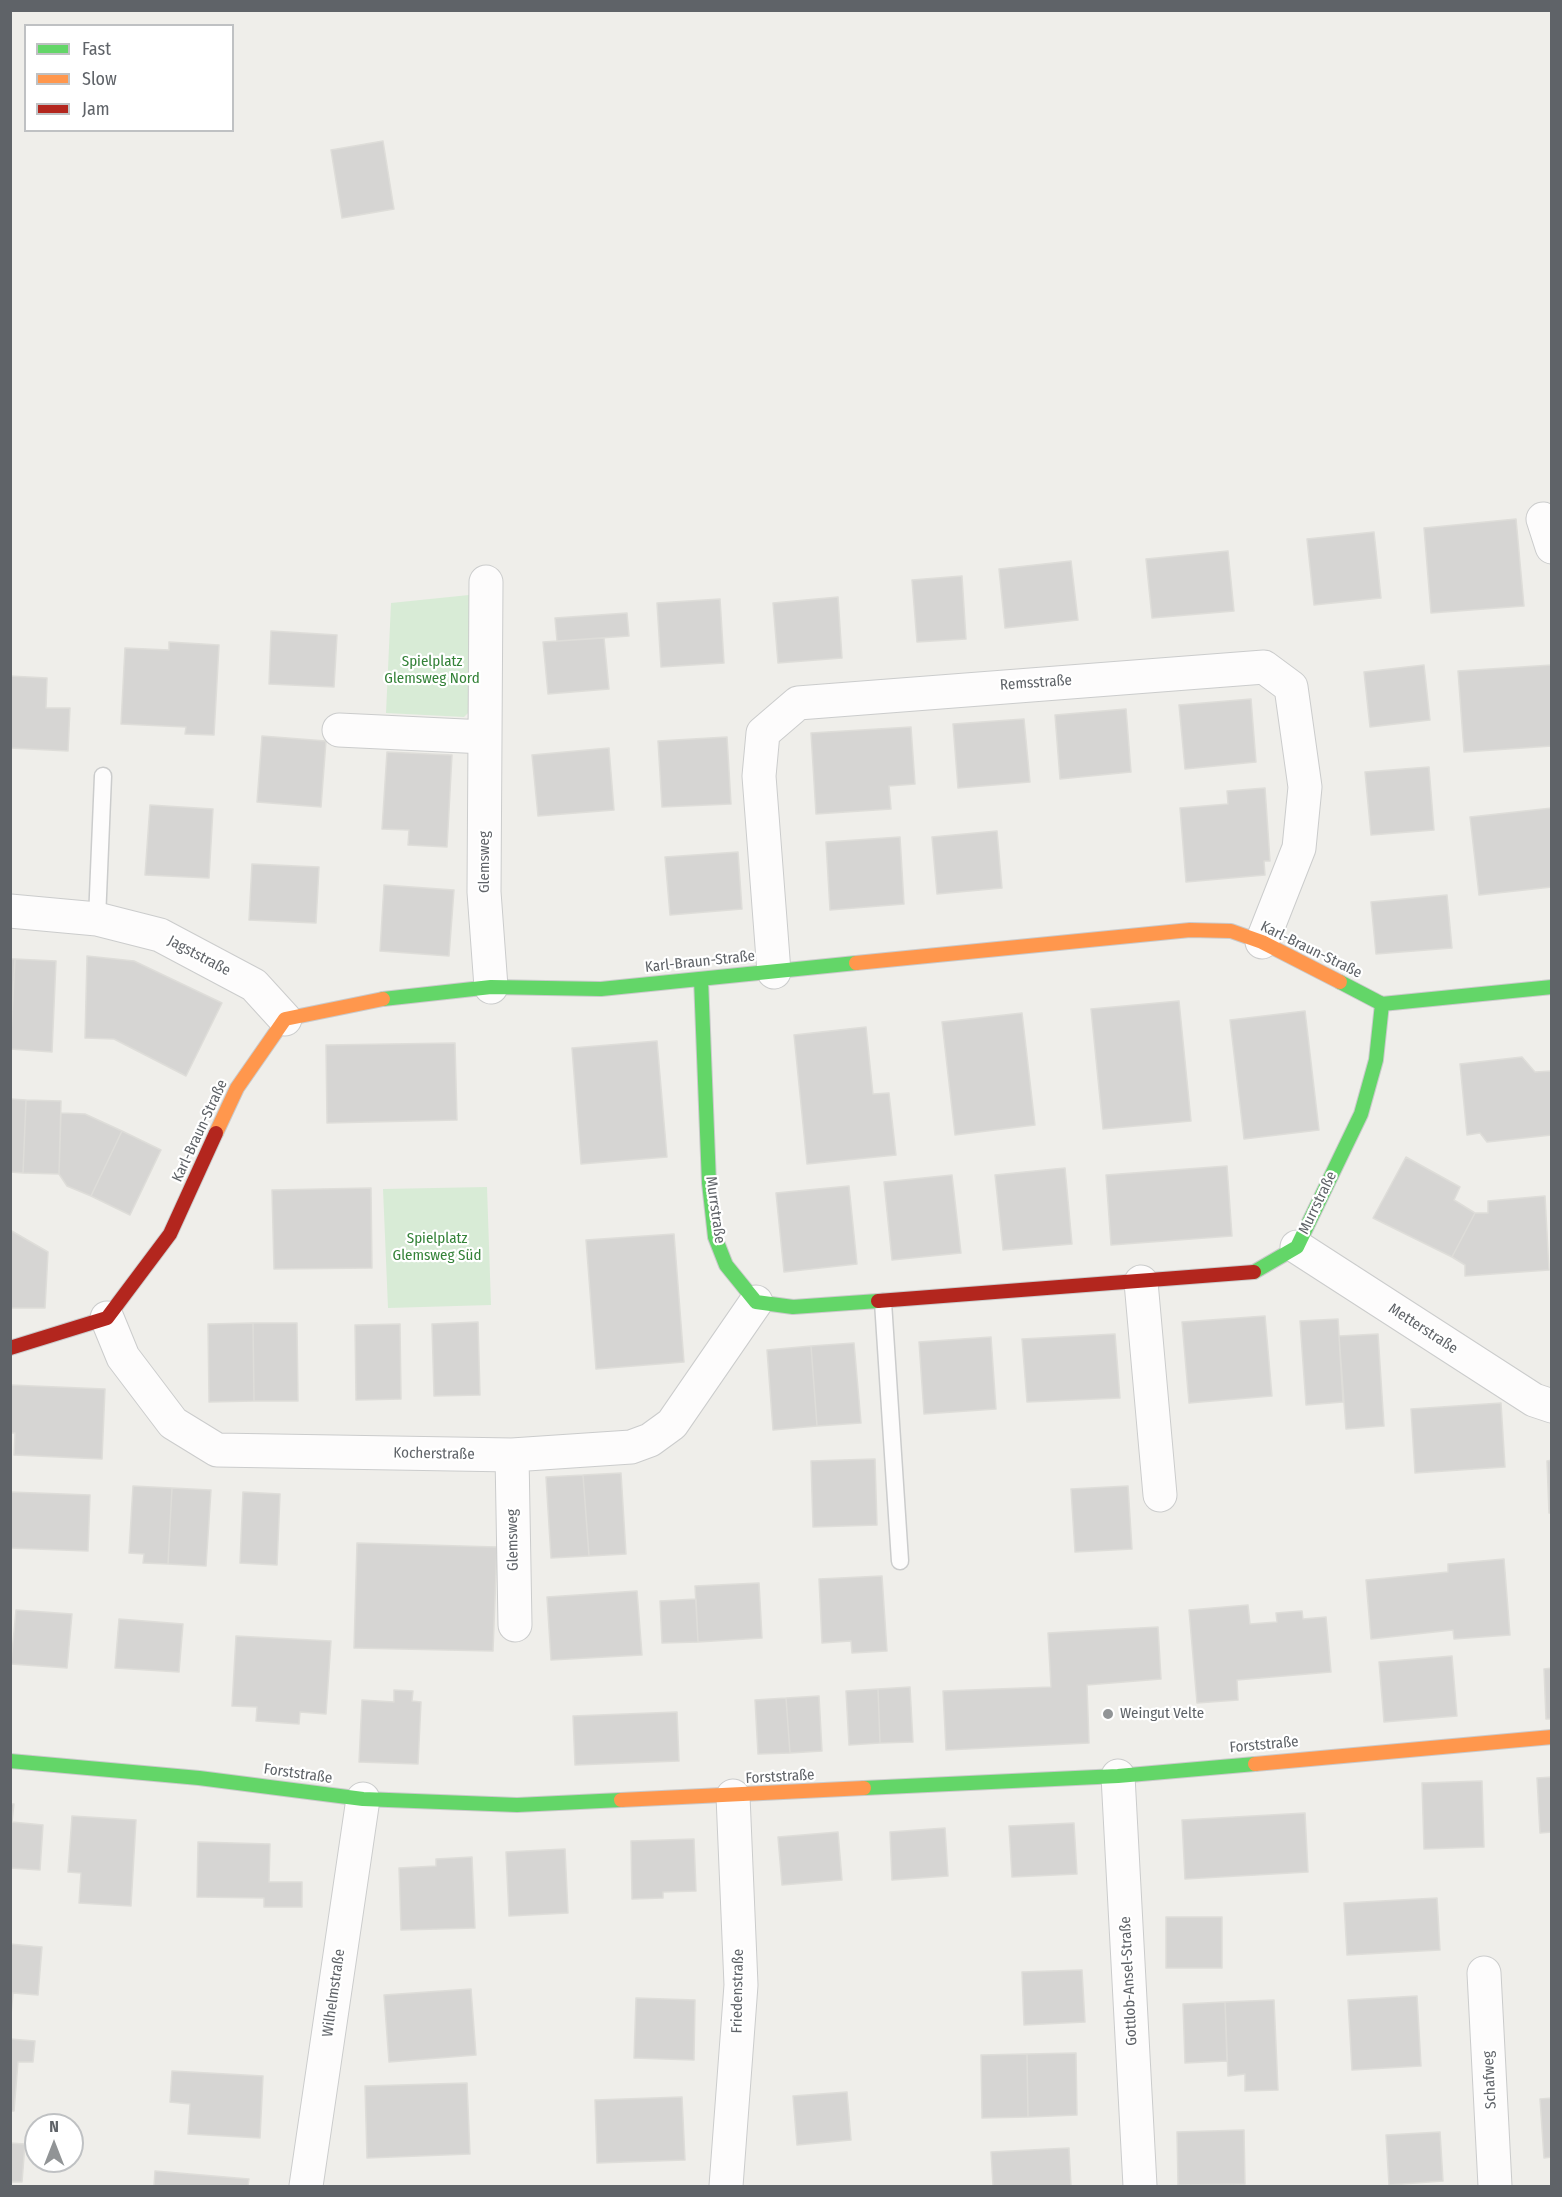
<!DOCTYPE html>
<html>
<head>
<meta charset="utf-8">
<style>
	body { margin:0 }
	#map { position:relative; width:1562px; height:2197px; overflow:hidden; background:#efeeea; font-family:"Fira Sans Condensed",sans-serif }
	canvas { display:block }
	.frame { position:absolute; inset:0; border:12px solid #5f6368; pointer-events:none }
	.legend { position:absolute; left:24px; top:24px; width:210px; height:108px; box-sizing:border-box; background:#fff; border:2px solid #bfc1c3; margin:0; padding:8px 10px; list-style:none; font-size:18px; color:#5f6368 }
	.legend li { display:flex; align-items:center; gap:12px; height:30px }
	.legend b { width:30px; border:2px solid #bfc1c3 }
	.north { position:absolute; left:24px; top:2113px; width:60px; height:60px; box-sizing:border-box; background:#fff; border:2px solid #bfc1c3; border-radius:50%; rotate:0deg; font-size:16px; font-weight:700; line-height:24px; text-align:center; color:#5f6368 }
	.north::after { content:''; display:block; margin:auto; width:21px; height:27px; background:#919496; clip-path:polygon(50% 0,100% 100%,50% 72%,0 100%) }
</style>
</head>
<body>
<div id="map">
<canvas width="1562" height="2197"></canvas>
<div class="frame"></div>
<ul class="legend">
<li><b style="height:8px;background:#63d668"></b>Fast</li>
<li><b style="height:8px;background:#ff974d"></b>Slow</li>
<li><b style="height:8px;background:#b3261e"></b>Jam</li>
</ul>
<div class="north">N</div>
</div>
<script>
const context = document.querySelector('canvas').getContext('2d');
context.lineJoin = 'round';
function fill(path, color) { context.fillStyle = color; context.fill(path, 'evenodd'); }
function strokePath(path, color, width, dash) { context.strokeStyle = color; context.lineWidth = width; context.lineCap = dash ? 'butt' : 'round'; context.setLineDash(dash || []); context.stroke(path); }
function write(font, color, halo, rows, align = 'center') {
  context.font = font + ' "Fira Sans Condensed",sans-serif'; context.lineWidth = 4.5; context.setLineDash([]); context.textBaseline = 'middle'; context.strokeStyle = halo; context.fillStyle = color; for (const [text, x, y, turn = 0] of rows) {
    context.save(); context.translate(x, y); context.rotate((+turn || 0) * Math.PI / 180); context.textAlign = isNaN(turn) ? turn : align; if (halo) context.strokeText(text, 0, 0); context.fillText(text, 0, 0); context.restore();
  }
}
fill(new Path2D(`
	M469 595 472 611 475 706 464 717 386 713 391 603Z
	M487 1187 491 1305 388 1308 383 1189Z`), '#d8ebd6');
const building = new Path2D(`
	M383 141 394 209 342 218 331 150Z
	M1516 519 1524 606 1431 613 1424 528Z
	M1374 532 1381 598 1314 605 1307 539Z
	M1228 551 1234 611 1152 618 1146 559Z
	M1071 561 1078 620 1005 628 999 569Z
	M962 576 966 639 917 642 912 580Z
	M838 597 842 658 778 663 773 603Z
	M720 599 724 663 661 667 657 603Z
	M627 613 629 636 557 641 555 618Z
	M271 631 337 635 334 687 269 684Z
	M604 638 609 689 548 694 543 642Z
	M169 642 219 645 214 735 185 734 186 727 121 724 125 648 169 650Z
	M1424 665 1430 720 1370 727 1364 672Z
	M1552 665V746L1464 752 1458 671Z
	M10 676 47 678 46 708H70L68 751 10 748Z
	M1251 699 1256 762 1185 769 1179 705Z
	M1126 709 1131 772 1060 779 1055 715Z
	M1024 719 1030 782 958 788 953 724Z
	M911 727 915 784 889 786 891 809 816 814 811 733Z
	M262 736 326 741 321 807 257 802Z
	M727 737 731 804 662 807 658 741Z
	M609 748 614 810 538 816 532 755Z
	M387 752 452 755 447 847 408 845 409 830 382 829Z
	M1429 767 1434 830 1371 835 1365 772Z
	M1265 788 1270 861H1264L1265 875 1186 882 1180 808 1228 804 1227 791Z
	M150 805 213 809 209 878 145 875Z
	M1552 808V887L1479 895 1470 817Z
	M997 831 1002 888 937 894 932 837Z
	M900 837 904 904 830 910 826 842Z
	M738 852 742 909 670 915 665 857Z
	M252 864 319 867 316 923 249 920Z
	M384 885 454 890 449 956 380 951Z
	M1447 895 1452 948 1376 954 1371 902Z
	M87 956 134 961 222 1003 186 1076 114 1039 85 1038Z
	M10 959H15L11 1034H10Z
	M15 959 56 961 52 1052 10 1049Z
	M1179 1001 1191 1121 1103 1129 1091 1009Z
	M1305 1011 1319 1130 1244 1139 1230 1020Z
	M1022 1013 1035 1125 955 1135 942 1022Z
	M866 1027 873 1094 889 1093 896 1155 807 1164 794 1035Z
	M657 1041 667 1157 581 1164 572 1048Z
	M455 1043 457 1120 327 1123 326 1045Z
	M1522 1057 1535 1072 1552 1071V1135L1487 1142 1480 1133 1467 1135 1460 1064Z
	M10 1099 26 1100 23 1173 10 1172Z
	M26 1100 61 1101 59 1174 23 1173Z
	M61 1113 85 1114 122 1131 91 1196 67 1186 59 1174Z
	M122 1131 161 1150 130 1215 91 1196Z
	M1406 1157 1460 1187 1454 1200 1475 1213 1452 1257 1373 1218Z
	M1227 1166 1232 1236 1111 1245 1106 1175Z
	M1065 1168 1072 1244 1003 1250 995 1175Z
	M952 1175 961 1253 892 1260 884 1182Z
	M849 1186 857 1264 784 1272 776 1193Z
	M371 1188 372 1268 274 1269 272 1190Z
	M1545 1196 1549 1270 1465 1276V1265L1452 1257 1475 1213H1488V1201Z
	M10 1230 48 1252 45 1308H10Z
	M674 1234 684 1362 596 1369 586 1240Z
	M1265 1316 1272 1396 1189 1403 1182 1322Z
	M1338 1319 1343 1402 1306 1405 1300 1321Z
	M478 1322 480 1395 434 1396 432 1324Z
	M253 1323H297L298 1401H254Z
	M253 1323 254 1401 209 1402 208 1324Z
	M400 1324 401 1399 356 1400 355 1325Z
	M1115 1334 1120 1398 1027 1402 1022 1339Z
	M1378 1334 1384 1426 1346 1429 1339 1336Z
	M991 1337 996 1409 924 1414 919 1342Z
	M854 1343 861 1423 817 1426 811 1346Z
	M811 1346 817 1426 773 1430 767 1350Z
	M10 1385 105 1389 102 1459 14 1455 15 1433H10Z
	M1501 1403 1505 1467 1415 1473 1411 1409Z
	M875 1459 877 1525 813 1527 811 1461Z
	M1552 1460V1513H1549L1547 1461Z
	M621 1473 626 1554 589 1556 583 1475Z
	M583 1475 589 1556 551 1558 546 1477Z
	M133 1486 172 1488 168 1564 143 1563 144 1554 129 1553Z
	M1128 1486 1132 1549 1075 1552 1071 1489Z
	M172 1488 211 1490 206 1566 168 1564Z
	M10 1492 90 1495 88 1551 10 1548Z
	M243 1492 280 1494 277 1565 240 1563Z
	M357 1543 497 1547 493 1651 354 1648Z
	M1504 1559 1510 1635 1454 1639 1453 1630 1371 1639 1366 1580 1448 1572V1564Z
	M882 1576 887 1651 852 1653 851 1641 822 1643 819 1579Z
	M759 1583 762 1638 698 1642 695 1586Z
	M637 1591 642 1655 551 1660 547 1597Z
	M696 1599 698 1642 662 1643 660 1601Z
	M1248 1605 1250 1624 1277 1622 1276 1613 1302 1611 1303 1619 1326 1617 1331 1672 1237 1680 1238 1700 1197 1703 1189 1610Z
	M16 1610 72 1614 67 1668 11 1664Z
	M119 1619 183 1624 179 1672 115 1668Z
	M1158 1627 1161 1679 1087 1685 1089 1743 946 1750 943 1691 1051 1687 1048 1633Z
	M236 1636 331 1641 326 1714 300 1712 299 1724 256 1721 257 1707 232 1706Z
	M1452 1656 1457 1716 1384 1722 1379 1662Z
	M1552 1668V1719H1546L1544 1669Z
	M910 1687 913 1742 880 1743 878 1689Z
	M878 1689 880 1743 849 1745 846 1691Z
	M394 1690 413 1691 412 1701 421 1702 418 1764 359 1762 362 1700 394 1702Z
	M819 1696 822 1751 790 1753 786 1698Z
	M786 1698 790 1753 758 1754 755 1700Z
	M677 1712 679 1761 575 1765 573 1716Z
	M1552 1777V1832L1540 1833 1537 1778Z
	M1482 1781 1484 1847 1424 1849 1422 1783Z
	M10 1804H14L12 1822 43 1825 40 1870 10 1868Z
	M1305 1813 1308 1872 1185 1879 1182 1820Z
	M72 1816 136 1820 131 1906 79 1903 81 1873 68 1872Z
	M1074 1823 1077 1874 1012 1877 1009 1826Z
	M945 1828 948 1876 892 1880 890 1832Z
	M838 1832 842 1880 782 1885 778 1837Z
	M694 1839 696 1891 663 1892V1898L632 1899 631 1841Z
	M198 1842 270 1844 269 1882H302V1907H264V1898L197 1897Z
	M565 1849 568 1913 509 1916 506 1852Z
	M472 1857 475 1928 401 1930 399 1868 436 1866V1859Z
	M1437 1898 1440 1950 1347 1955 1344 1903Z
	M1166 1917H1222V1968H1166Z
	M10 1944 42 1947 38 1995 13 1993 11 2015Z
	M1082 1970 1085 2022 1024 2025 1022 1972Z
	M471 1989 476 2055 389 2062 384 1995Z
	M1417 1996 1421 2066 1352 2070 1348 2000Z
	M636 1998 695 2000 694 2060 634 2058Z
	M1274 2000 1278 2090 1245 2091V2074L1228 2076 1225 2002Z
	M1225 2002 1227 2061 1185 2063 1183 2004Z
	M10 2039 35 2041 33 2062H18L14 2111H10Z
	M1076 2053 1077 2115 1028 2117 1027 2054Z
	M1027 2054 1028 2117 982 2118 981 2055Z
	M172 2071 263 2076 260 2138 188 2134 190 2104 170 2102Z
	M467 2083 470 2154 367 2158 365 2086Z
	M847 2092 851 2140 797 2145 793 2096Z
	M682 2097 685 2160 597 2163 595 2100Z
	M1552 2098V2157L1544 2158 1540 2099Z
	M1244 2130 1245 2184 1178 2185 1177 2132Z
	M1440 2132 1443 2181 1389 2185 1386 2135Z
	M10 2143 25 2144 22 2182H10Z
	M1069 2148 1071 2186H993L991 2152Z
	M155 2171 249 2179 248 2186H154Z`);
fill(building, '#d6d5d3');
strokePath(building, '#deddd9', 1.5);
const lane = new Path2D(`
	M97 919 103 776
	M883 1302 900 1561`);
const street = new Path2D(`
	M1543 519 1552 547
	M486 582 484 892 491 987
	M339 730 485 737
	M10 911 97 919 160 935 254 985 285 1019
	M774 972 759 776 763 733 798 703 1264 667 1291 687 1305 787 1299 848 1262 942
	M1297 1247 1534 1400 1552 1406
	M1141 1282 1160 1495
	M107 1318 123 1357 173 1423 217 1450 512 1455 631 1447 650 1440 672 1424 756 1302
	M512 1455 515 1625
	M1118 1776 1140 2186
	M1484 1973 1495 2186
	M306 2186 363 1799
	M726 2186 741 1985 733 1796`);
const fast = new Path2D(`
	M701 979 709 1183 715 1237 726 1265 756 1302 793 1307 878 1301
	M1340 982 1382 1004 1552 987
	M383 999 491 987 601 989 856 963
	M1254 1272 1297 1247 1361 1114 1376 1060 1382 1004
	M10 1761 199 1778 363 1799 517 1805 621 1800
	M864 1788 1118 1776 1255 1764`);
const slow = new Path2D(`
	M856 963 1190 930 1231 931 1262 942 1340 982
	M216 1133 237 1088 285 1019 383 999
	M1255 1764 1552 1737
	M621 1800 864 1788`);
const jam = new Path2D(`
	M878 1301 1254 1272
	M10 1348 107 1318 170 1234 216 1133`);
strokePath(lane, '#cbcccc', 19);
strokePath(street, '#cbcccc', 35);
strokePath(fast, '#cacacb', 16);
strokePath(slow, '#cacacb', 16);
strokePath(jam, '#cacacb', 16);
strokePath(lane, '#fdfcfc', 16);
strokePath(street, '#fdfcfc', 33);
strokePath(fast, '#63d668', 14);
strokePath(slow, '#ff974d', 14);
strokePath(jam, '#b3261e', 14);
for (const [x, y, r, color] of [
	[1108,1714,6,"#919496"]
]) { const dot = new Path2D(); dot.arc(x, y, r, 0, 2 * Math.PI); context.fillStyle = color; context.fill(dot); strokePath(dot, '#fff', 2); }
write('15px', '#348238', '#fff', [
	["Spielplatz",432,662],
	["Glemsweg Nord",432,679],
	["Spielplatz",437,1239],
	["Glemsweg Süd",437,1256]
]);
write('15px', '#5f6368', '#fff', [
	["Remsstraße",1036,683,-4],
	["Glemsweg",485,862,-90],
	["Karl-Braun-Straße",1311,950,26],
	["Jagststraße",199,956,28],
	["Karl-Braun-Straße",700,962,-6],
	["Karl-Braun-Straße",200,1131,-65],
	["Murrstraße",1318,1203,-64],
	["Murrstraße",715,1210,82],
	["Metterstraße",1423,1329,33],
	["Kocherstraße",434,1454,1],
	["Glemsweg",513,1540,-91],
	["Forststraße",1264,1745,-5],
	["Forststraße",298,1774,8],
	["Forststraße",780,1777,-3],
	["Gottlob-Ansel-Straße",1129,1981,-93],
	["Friedenstraße",738,1991,-89],
	["Wilhelmstraße",334,1993,-82],
	["Schafweg",1490,2080,-93]
]);
write('15px', '#5f6368', '#fff', [
	["Weingut Velte",1120,1714]
], 'left');
</script>
</body>
</html>
